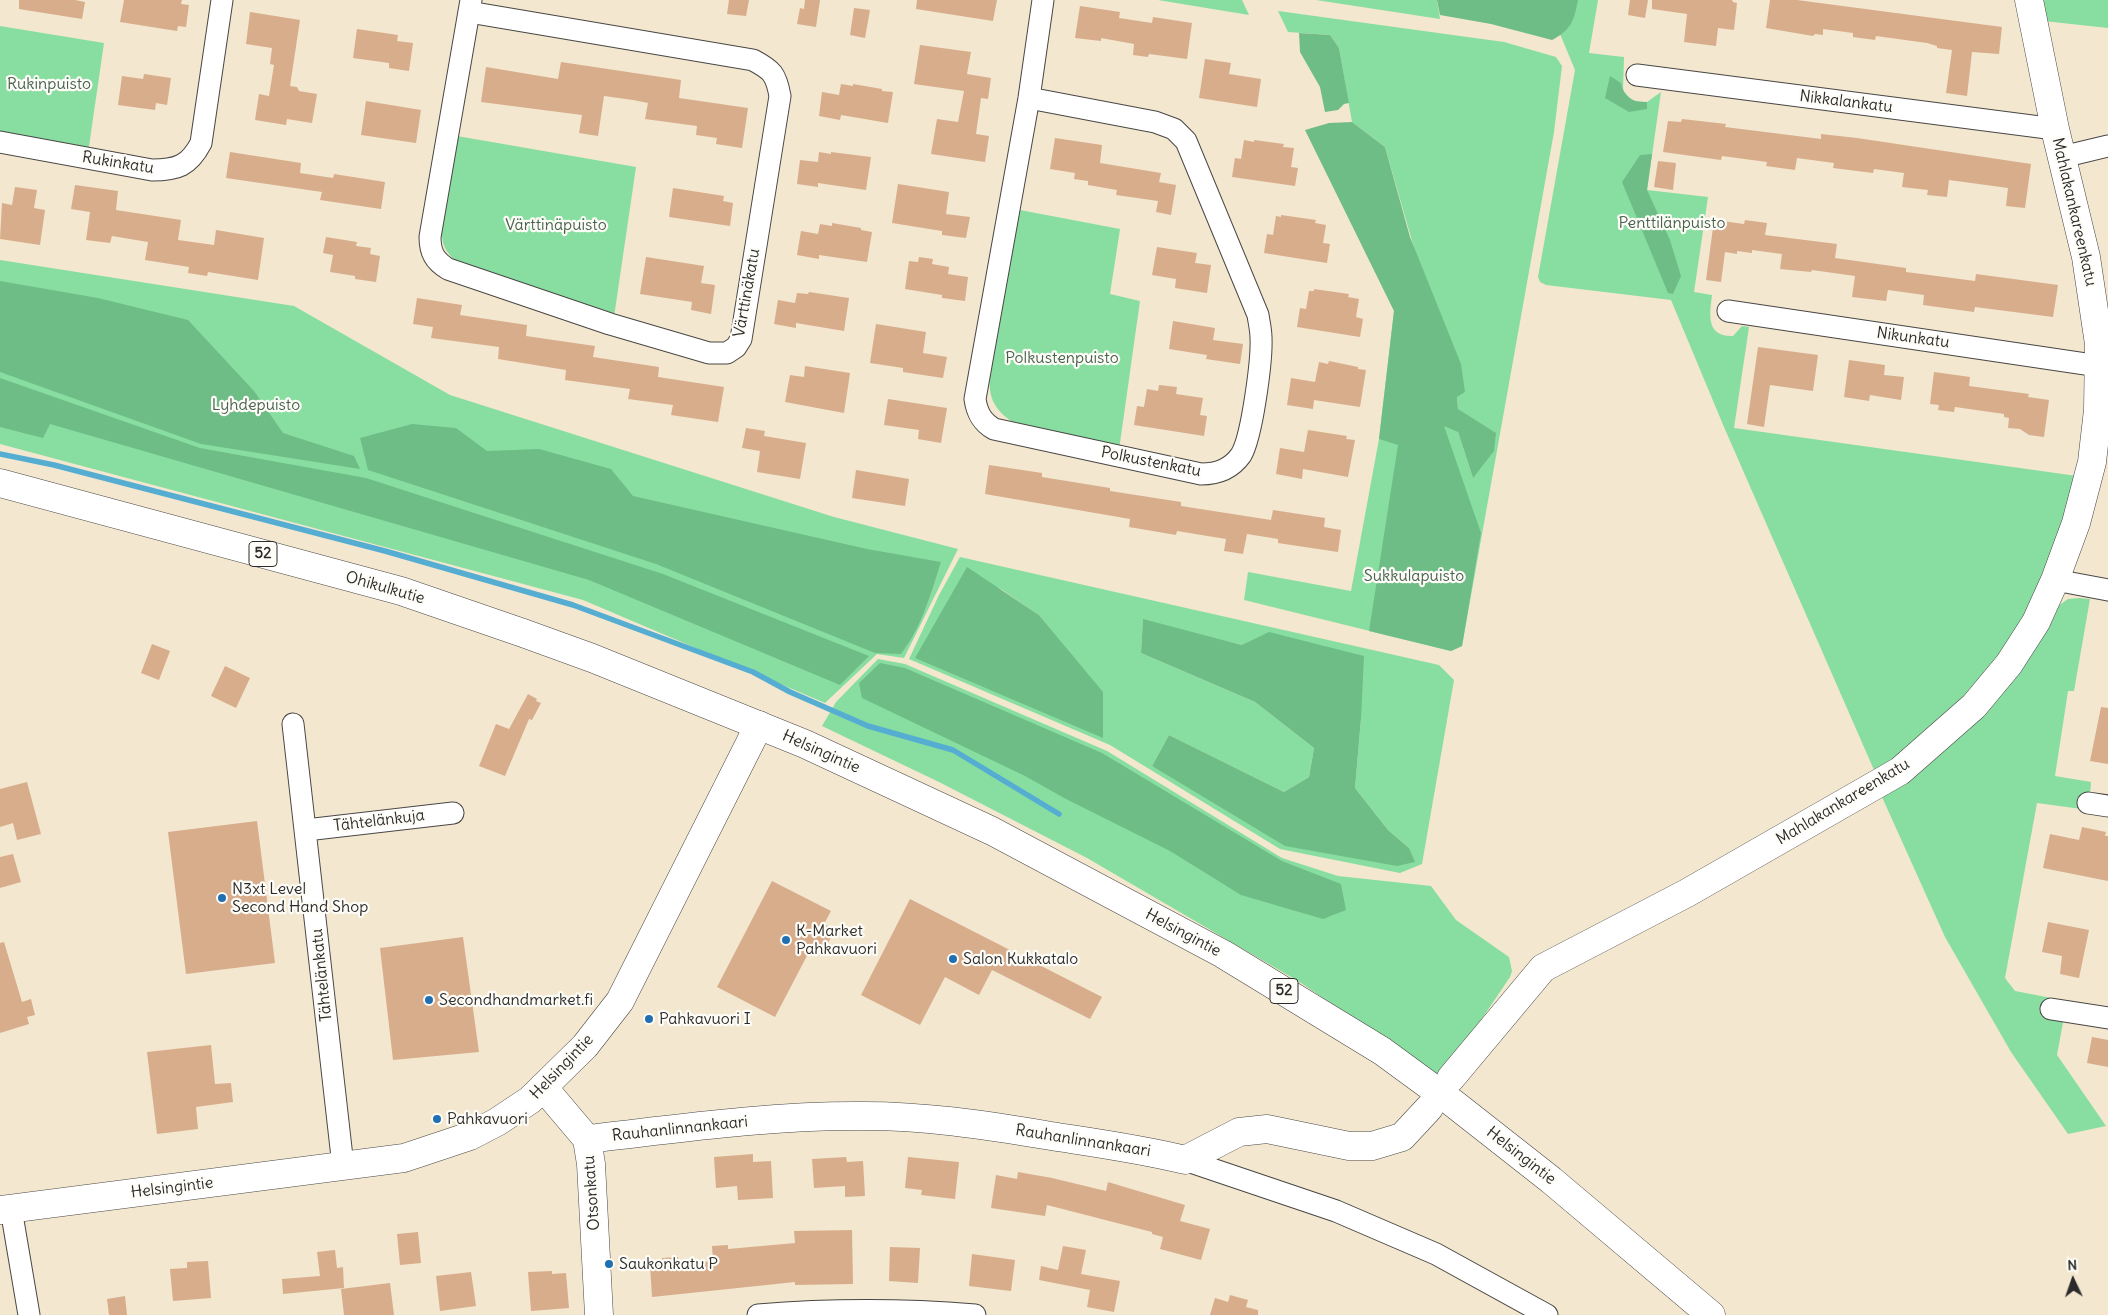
<!DOCTYPE html>
<html>
<head>
<meta charset="utf-8">
<style>
	body { margin:0 }
	#map { position:relative; width:2108px; height:1315px; overflow:hidden; background:#f3e7cf; font-family:Delius,sans-serif }
	canvas { display:block }
	.north { position:absolute; left:2048px; top:1255px; width:50px; height:50px; -webkit-text-stroke:4px #fdfcf7; paint-order:stroke; rotate:357deg; font-size:14px; font-weight:700; line-height:20px; text-align:center; color:#2b2b2b }
	.north::after { content:''; display:block; margin:auto; width:18px; height:22px; background:#2b2b2b; clip-path:polygon(50% 0,100% 100%,50% 72%,0 100%) }
</style>
</head>
<body>
<div id="map">
<canvas width="2108" height="1315"></canvas>
<div class="north">N</div>
</div>
<script>
const context = document.querySelector('canvas').getContext('2d');
context.lineJoin = 'round';
function fill(path, color) { context.fillStyle = color; context.fill(path, 'evenodd'); }
function strokePath(path, color, width, dash) { context.strokeStyle = color; context.lineWidth = width; context.lineCap = dash ? 'butt' : 'round'; context.setLineDash(dash || []); context.stroke(path); }
function write(font, color, halo, rows, align = 'center') {
  context.font = font + ' Delius,sans-serif'; context.lineWidth = 4.5; context.setLineDash([]); context.textBaseline = 'middle'; context.strokeStyle = halo; context.fillStyle = color; for (const [text, x, y, turn = 0] of rows) {
    context.save(); context.translate(x, y); context.rotate((+turn || 0) * Math.PI / 180); context.textAlign = isNaN(turn) ? turn : align; if (halo) context.strokeText(text, 0, 0); context.fillText(text, 0, 0); context.restore();
  }
}
fill(new Path2D(`
	M1158 0H1242L1249 15Z
	M1316 0H1437L1440 19Z
	M1546 0H1598L1589 53 1624 57 1623 91 1633 101 1647 102 1661 92 1647 190 1708 197 1694 292 1712 295C1710 313 1705 337 1733 336L1742 326 1749 327 1734 428 2077 476C2068 504 2061 533 2051 560 2022 640 1949 729 1874 770L1724 427 1671 300 1546 285 1540 282 1538 277 1575 70Z
	M2040 0H2108V28L2044 21Z
	M1278 11 1504 42 1556 57 1562 66 1554 132 1462 646 1451 651 1244 600 1248 572 1351 591 1379 439 1394 311 1458 432 1473 478 1466 416 1458 409 1457 397 1385 147 1352 122 1339 48 1330 35 1288 32Z
	M0 26 104 43 88 153 0 137Z
	M457 136 636 167 614 317 458 264C454 259 448 254 445 248 434 224 452 163 457 136Z
	M1020 210 1120 229 1110 294 1140 301 1119 450 1011 421C993 408 988 396 990 374Z
	M0 260 294 306 450 395 834 517 958 549 904 658 877 654 825 703 583 600 0 444Z
	M960 557 1439 665 1454 680 1422 864 1400 873 1280 849 1110 745 909 659 939 595ZM998 587 1039 615 1071 654ZM1143 620 1242 645 1361 719 1355 788 1388 830 1409 848 1152 766 1169 735 1284 792 1309 777 1314 748 1255 702 1141 653Z
	M2079 598 2090 599 2074 691H2068L2055 776 2091 782 2089 810 2037 803 2005 978 2015 991 2067 1001 2057 1055 2106 1126 2068 1134 2011 1052 1945 937 1882 797 2058 606 2068 599Z
	M878 659 905 664 1107 751 1282 858 1338 876 1431 886 1456 920 1509 957 1512 971 1510 977 1442 1078 1298 981 1087 858 939 782 822 726 836 702Z`), '#88dea1');
fill(new Path2D(`
	M1437 0H1578C1574 21 1571 30 1552 40L1491 24 1440 15Z
	M1299 33 1330 35 1339 48 1349 103 1344 104 1338 110 1325 112 1320 87 1300 52Z
	M1610 76 1621 83C1624 97 1633 103 1647 102V109L1629 112 1605 98Z
	M1352 122 1385 147 1410 237 1461 364 1465 392 1457 397 1458 409 1496 433 1494 451 1473 478 1458 432 1444 426 1481 533 1462 646 1451 651 1369 631 1398 445 1379 439 1394 311 1305 130 1329 123Z
	M1652 154 1647 190 1670 240 1681 276 1673 294 1668 293 1622 182 1640 155Z
	M0 281 98 298 188 320 254 391 283 433 354 456 360 469 201 444 0 372Z
	M0 378 200 448 366 478 663 574 869 656 840 685 589 580 50 424 43 438 0 427Z
	M412 424 456 428 487 451 539 449 611 469 633 496 867 549 941 562C931 593 922 627 901 654L875 653 656 564 368 470 360 438Z
	M967 567 1039 615 1103 692V738L915 658Z
	M1143 619 1242 645 1269 632 1364 656 1361 719 1355 788 1388 830 1409 848 1415 862 1397 866 1285 846 1152 766 1169 735 1284 792 1309 777 1314 748 1255 702 1141 653Z
	M880 663 905 668 1102 753 1282 861 1341 884 1346 910 1323 919 1241 895 1170 851 1066 799 1025 776 862 698 859 683Z`), '#6ebd87');
strokePath(new Path2D(`
	M0 454 54 465 385 551 573 605 753 672 790 692 868 726 953 750 1059 814`), '#55aed2', 5.5);
fill(new Path2D(`
	M19 0H75L85 2 82 19 19 9Z
	M124 0H182L181 4 189 5 186 27 178 26 177 31 120 22Z
	M729 0H749L746 16 727 14Z
	M805 0H820L816 27 797 24 800 8 804 9Z
	M917 0H997L993 21 916 9Z
	M1630 0H1648L1645 18 1628 15Z
	M1652 0H1732L1733 2 1737 3 1734 30 1718 28 1716 46 1684 42 1687 14 1652 9Z
	M1770 0H1797L2002 27 1999 54 1972 52 1967 96 1946 93 1952 50 1937 48V46L1927 43 1876 36 1875 40 1853 37V33L1823 29V35L1815 34 1813 36 1766 28Z
	M1080 6 1120 12 1119 18 1152 23 1153 17 1192 23 1187 59 1149 54 1148 57 1133 55 1134 44 1101 38V41L1075 38Z
	M854 8 870 10 865 38 850 35Z
	M250 12 300 20 290 86 297 87 299 91 317 94 312 123 287 119 286 125 255 120 259 94 269 96 274 65 270 64 272 48 246 44Z
	M357 29 398 35 397 41 413 43 409 71 389 68V63L353 58Z
	M920 45 971 52 967 74 991 78 988 99 981 98 976 134 989 136 985 162 931 154 937 119 958 122 964 91 914 84Z
	M1205 59 1231 63 1229 74 1261 79 1257 107 1199 98Z
	M561 62 681 80 679 98 748 108 742 148 716 144 717 138 696 135 697 126 645 119 648 103 633 100 604 96 598 136 579 133 582 115 481 102 486 67 558 79Z
	M144 74 171 78 167 105 156 103 155 110 118 105 122 76 143 79Z
	M841 84 853 86V84L882 89V91L893 92 888 123 841 115 840 120 819 116 822 92 839 95Z
	M366 101 421 110 416 143 361 135Z
	M1682 119 1726 124 1725 127 1821 139V134L1857 138 2031 164 2025 208 2006 206 2008 188 1949 180 1947 197 1927 195 1928 190 1902 187 1904 173 1874 169 1873 173 1833 168 1834 163 1797 158 1795 170 1766 166 1767 162 1722 156 1721 160 1663 152 1668 121 1681 122Z
	M1055 138 1102 145 1100 163 1161 173 1159 182 1176 185 1171 215 1156 212 1158 201 1116 195 1117 190 1088 185V181L1074 179 1075 173 1050 169Z
	M1244 140 1254 142V140L1284 144 1283 147 1294 148 1291 167 1298 168 1295 186 1232 177 1235 158 1241 159Z
	M230 152 301 163 300 173 333 178 334 174 385 182 381 209 320 200 322 192 226 178Z
	M819 152 831 154V152L871 157 866 190 818 183V187L797 184 800 160 818 162Z
	M1658 161 1676 163 1673 190 1654 187Z
	M898 184 949 192 946 214 970 217 966 238 942 235V231L892 223Z
	M75 185 118 191 116 210 181 220 178 240 214 245 216 230 264 238 258 280 208 272 207 276 188 273 189 267 145 260 148 242 112 236 110 243 86 240 90 212 71 209Z
	M15 187 37 190 34 208 45 210 40 245 0 239 2 203 12 205Z
	M673 188 724 196 723 201 733 203 730 226 669 217Z
	M1281 215 1316 220 1315 223 1326 225 1323 243 1330 244 1327 263 1264 253 1267 234 1273 235 1276 216 1281 217Z
	M1714 220 1744 224 1745 220 1767 223 1765 235 1837 244 1835 258 1906 268V272L1975 281 1976 274 2058 285 2053 317 1975 307 1974 312 1923 305 1924 295 1888 290 1886 301 1852 297 1855 276 1812 270 1811 272 1780 269 1782 254 1752 250V253L1737 251V254L1725 252 1721 282 1706 280Z
	M832 223 861 228V230L872 232 867 262 819 255V259L797 255 801 231 818 234 820 224 832 226Z
	M326 237 357 242 356 246 371 248 370 254 380 256 376 282 355 279V276L330 272 333 255 323 253Z
	M1157 247 1197 253 1195 263 1211 265 1207 293 1175 288 1176 279 1152 275Z
	M646 257 704 266 701 283 715 285 711 314 691 310 692 302 640 294Z
	M919 257 933 259 932 264 949 267 948 274 968 277 965 301 942 298V295L905 289 909 261 918 262Z
	M1314 289 1349 294 1348 297 1359 299 1356 317 1363 319 1360 337 1297 327 1300 308 1306 309 1309 291H1314Z
	M809 292 849 298 844 331 796 323V328L774 324 778 300 795 303 797 293 808 294Z
	M417 298 462 305 460 315 527 325 526 336 595 346 593 357 659 367 658 377 724 387 718 422 671 415 673 405 628 399 630 389 565 380 566 370 498 359 499 347 431 338 433 327 413 324Z
	M1173 321 1215 328 1213 340 1243 344 1240 364 1206 359 1207 355 1169 349Z
	M876 324 926 332 923 353 947 357 943 378 903 372V368L870 363Z
	M1758 347 1818 355 1813 391 1770 385 1764 427 1747 424Z
	M1849 360 1885 365 1884 375 1904 377 1901 400 1870 395 1869 401 1844 397Z
	M1329 361 1358 367V369L1366 370 1360 407 1314 400 1313 409 1287 405 1291 378 1315 382 1319 362 1328 364Z
	M805 366 850 373 844 413 785 402 790 375 804 377Z
	M1934 372 1970 377 1969 386 2029 394 2028 397 2049 400 2044 437 2029 435 2020 429 2008 428 2009 418 2004 417V414L1955 407 1954 412 1938 410 1939 405 1930 404Z
	M1159 385 1177 387 1176 394 1203 398 1200 415 1207 416 1204 436 1134 425 1137 406 1144 407 1147 389 1158 391Z
	M888 399 947 408 941 443 918 439 919 430 884 425Z
	M746 428 765 431 764 436 806 443 800 479 757 472 760 451 742 448Z
	M1308 430 1347 436 1346 439 1355 440 1348 477 1303 469 1302 479 1276 474 1280 448 1304 452Z
	M989 465 1042 473V477L1110 488V491L1181 502V506L1271 520 1273 510 1325 518 1324 527 1341 530 1338 552 1278 543V539L1247 534 1243 554 1224 551 1226 539 1177 531 1176 535 1129 527 1130 519 985 494Z
	M856 470 909 479 905 506 852 498Z
	M152 644 170 651 159 680 141 673Z
	M225 666 250 678 236 708 211 696Z
	M528 694 537 699 536 701 541 703 532 720 529 719 505 776 479 766 496 724 509 729Z
	M2101 707 2108 708V764L2090 761Z
	M27 782 41 834 17 840 13 823 0 827V789Z
	M257 821 275 963 186 974 168 832Z
	M2082 827 2106 832 2105 836H2108V881L2043 868 2050 834 2079 840Z
	M13 854 21 882 0 888V857Z
	M772 881 831 911 824 924 835 930 821 956 810 950 775 1017 717 987Z
	M910 899 1102 997 1090 1019 992 970 979 995 945 977 920 1025 861 995Z
	M2048 922 2089 930 2079 978 2060 974 2062 956 2042 952Z
	M463 937 479 1052 393 1060 380 948Z
	M4 942 22 1002 31 999 35 1015 27 1017 29 1024 0 1033V943Z
	M2092 1037 2108 1040V1067L2087 1063Z
	M211 1045 215 1084 231 1083 233 1102 196 1107 198 1129 157 1134 147 1052Z
	M753 1154V1162L771 1161 773 1198 738 1200 737 1186 716 1188 714 1157Z
	M846 1157 847 1162 863 1161 865 1196 845 1197V1186L814 1188 812 1159Z
	M908 1157 959 1162 955 1199 921 1195 922 1190 905 1188Z
	M1018 1172 1052 1178 1106 1191 1108 1182 1185 1205 1180 1221 1210 1229 1201 1260 1160 1249 1163 1237 1152 1234V1232L1047 1205 1045 1216 991 1208 996 1175 1017 1179Z
	M852 1230 853 1284 795 1285V1282L652 1297 650 1265 663 1264 662 1258 678 1257 679 1264 713 1261 712 1246 728 1245V1249L795 1243 794 1231Z
	M418 1232 421 1263 400 1265 397 1234Z
	M1063 1246 1086 1250 1081 1274 1120 1281 1114 1312 1087 1307 1090 1290 1039 1280 1041 1266 1058 1270Z
	M890 1247 920 1248 918 1283 889 1281Z
	M335 1250 337 1268 343 1267 344 1288 283 1294 282 1279 320 1276 317 1252Z
	M972 1254 1015 1260 1011 1291 969 1286Z
	M208 1261 211 1298 173 1301 170 1269 187 1268V1262Z
	M552 1271V1274L566 1273 569 1308 531 1311 528 1272Z
	M471 1272 476 1306 440 1311 436 1276Z
	M390 1283 394 1315H344L341 1289Z
	M1230 1295 1248 1300 1246 1307 1258 1310V1315H1210L1215 1298 1228 1302Z
	M125 1296 127 1315H109L107 1299Z`), '#d8ad8c');
const street = new Path2D(`
	M469 12 753 60C772 70 776 74 780 96L741 339 736 347 727 353H709L610 324 448 269C435 261 430 253 430 237L471 0
	M1637 75 2055 129
	M1029 98 1155 122 1174 129 1186 141 1258 315C1259 322 1261 330 1261 338 1262 360 1252 437 1241 455 1231 469 1218 474 1201 474L994 429C982 422 977 413 975 399L1029 98 1043 0
	M0 142 152 170C177 170 189 166 201 143L222 0
	M2062 157 2108 146
	M1728 311 2099 366
	M2055 580 2108 590
	M293 724 343 1166
	M2088 803 2108 806
	M306 830 453 813
	M2051 1009 2108 1018
	M1185 1160 1336 1211 1436 1254 1547 1315
	M11 1209 29 1315
	M758 1315C831 1309 902 1309 975 1315`);
const secondary = new Path2D(`
	M1451 1078 1543 968 1687 893 1900 771 1974 706 2009 664 2036 622 2055 580 2076 523 2092 462 2098 410 2099 344 2086 257 2055 129 2029 0
	M543 1087 587 1139 591 1164 599 1315
	M587 1139C676 1129 766 1116 855 1116 921 1115 986 1125 1051 1136 1096 1143 1141 1149 1185 1160L1239 1132 1267 1129 1349 1146H1372L1402 1137 1429 1108
	M0 1210 404 1158 470 1136 497 1122 530 1100 585 1046 620 1001 759 725`);
const primary = new Path2D(`
	M0 483 401 591 523 633 592 658 805 744 992 831 1223 954 1382 1051 1453 1103 1551 1180 1711 1315`);
strokePath(street, '#494744', 23);
strokePath(secondary, '#494744', 29);
strokePath(primary, '#494744', 29);
strokePath(street, '#fff', 21);
strokePath(secondary, '#fff', 28);
strokePath(primary, '#fff', 28);
for (const [x, y, r, color] of [
	[222,898,5,"#1f6fb2"],
	[786,940,5,"#1f6fb2"],
	[953,959,5,"#1f6fb2"],
	[429,1000,5,"#1f6fb2"],
	[649,1019,5,"#1f6fb2"],
	[437,1119,5,"#1f6fb2"],
	[609,1264,5,"#1f6fb2"]
]) { const dot = new Path2D(); dot.arc(x, y, r, 0, 2 * Math.PI); context.fillStyle = color; context.fill(dot); strokePath(dot, '#fdfcf7', 2); }
for (const [x, y, w] of [
	[263,554,28],
	[1284,991,28]
]) { const box = new Path2D(); box.roundRect(x - w / 2, y - 12.5, w, 25, 4); context.fillStyle = '#fdfcf7'; context.fill(box); strokePath(box, '#2b2b2b', 1); }
write('bold 15px', '#2b2b2b', null, [
	["52",263,554],
	["52",1284,991]
]);
write('16px', '#47614e', '#fdfcf7', [
	["Rukinpuisto",49,84],
	["Penttilänpuisto",1672,223],
	["Värttinäpuisto",556,225],
	["Polkustenpuisto",1062,358],
	["Lyhdepuisto",256,405],
	["Sukkulapuisto",1414,576]
]);
write('16px', '#2b2b2b', '#fdfcf7', [
	["Nikkalankatu",1846,102,7],
	["Rukinkatu",118,163,9],
	["Mahlakankareenkatu",2074,212,77],
	["Värttinäkatu",747,293,-80],
	["Nikunkatu",1913,338,8],
	["Polkustenkatu",1151,462,11],
	["Ohikulkutie",385,588,16],
	["Helsingintie",821,752,24],
	["Mahlakankareenkatu",1843,802,-31],
	["Tähtelänkuja",379,821,-7],
	["Helsingintie",1183,933,28],
	["Tähtelänkatu",322,975,-96],
	["Helsingintie",562,1067,-46],
	["Rauhanlinnankaari",680,1129,-6],
	["Rauhanlinnankaari",1083,1141,9],
	["Helsingintie",1521,1156,38],
	["Helsingintie",172,1188,-7],
	["Otsonkatu",592,1193,-94]
]);
write('16px', '#2b2b2b', '#fdfcf7', [
	["N3xt Level",232,889],
	["Second Hand Shop",232,907],
	["K-Market",796,931],
	["Pahkavuori",796,949],
	["Salon Kukkatalo",963,959],
	["Secondhandmarket.fi",439,1000],
	["Pahkavuori I",659,1019],
	["Pahkavuori",447,1119],
	["Saukonkatu P",619,1264]
], 'left');
</script>
</body>
</html>
